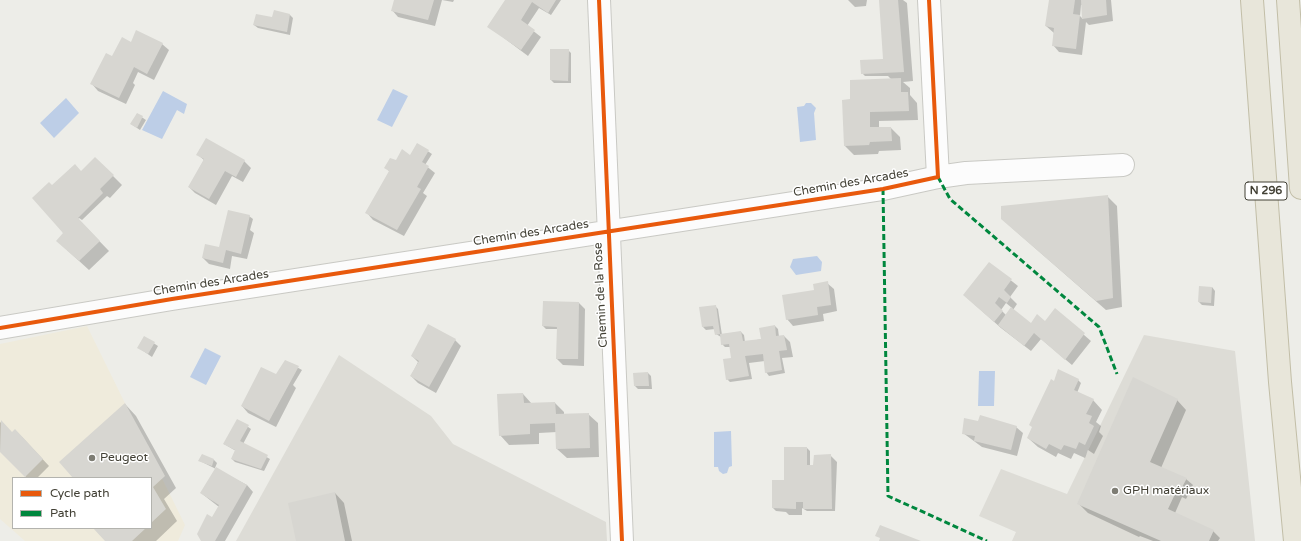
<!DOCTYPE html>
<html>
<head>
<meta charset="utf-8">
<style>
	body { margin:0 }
	#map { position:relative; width:1301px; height:541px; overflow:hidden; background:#edede8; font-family:"Varela Round",sans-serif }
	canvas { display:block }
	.legend { position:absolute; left:12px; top:477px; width:140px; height:52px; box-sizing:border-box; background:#fff; border:1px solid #b3b3ae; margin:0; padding:5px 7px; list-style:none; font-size:12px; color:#424035 }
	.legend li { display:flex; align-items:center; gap:8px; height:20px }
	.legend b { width:20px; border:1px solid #b3b3ae }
</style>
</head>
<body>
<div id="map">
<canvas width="1301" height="541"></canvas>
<ul class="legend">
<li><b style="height:5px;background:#e8590c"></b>Cycle path</li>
<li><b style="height:5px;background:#00873e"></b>Path</li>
</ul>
</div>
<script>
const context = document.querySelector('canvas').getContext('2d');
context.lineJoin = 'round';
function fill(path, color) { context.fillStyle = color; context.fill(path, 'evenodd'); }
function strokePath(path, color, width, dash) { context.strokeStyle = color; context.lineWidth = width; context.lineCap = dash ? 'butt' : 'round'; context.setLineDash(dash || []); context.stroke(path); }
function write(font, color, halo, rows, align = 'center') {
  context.font = font + ' "Varela Round",sans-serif'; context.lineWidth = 3; context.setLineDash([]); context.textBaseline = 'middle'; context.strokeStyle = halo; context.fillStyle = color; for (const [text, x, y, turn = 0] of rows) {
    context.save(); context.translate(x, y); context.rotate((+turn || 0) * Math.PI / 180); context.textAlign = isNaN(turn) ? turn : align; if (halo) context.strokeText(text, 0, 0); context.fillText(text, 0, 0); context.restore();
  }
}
fill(new Path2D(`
	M87 326 185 525 178 541H25L0 519V344ZM13 478H151V528H13Z`), '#efebdc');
fill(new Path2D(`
	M1144 335 1235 351 1255 541H1012L1016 532 979 516 1001 469 1067 494Z
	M339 355 431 416 453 444 606 522 607 541H236Z`), '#dddcd6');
fill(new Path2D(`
	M393 89 408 96 392 127 377 120Z
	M163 91 187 104 184 114 177 110 162 139 142 130Z
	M66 98 79 113 54 138 40 123Z
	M806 103H811L816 108 814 113 816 140 800 142 797 107 804 106Z
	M817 256 822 262 821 271 796 275 790 267 793 259Z
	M205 348 221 356 206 385 190 377Z
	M979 371H995L994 406H978Z
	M731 431 732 466 729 467 727 473 723 474 719 471 718 467H714V432Z`), '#bdcee7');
fill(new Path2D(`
	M395 0H442L435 26 398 17 392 10Z
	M442 0H454L453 2Z
	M506 0H561L551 15 539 8 527 26 541 37 528 56 496 32Z
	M848 0H871H867L866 6 855 7Z
	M880 0H903L907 3 913 81 903 82 910 88V95L917 103 918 120 879 121V128H891L900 137 901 150 879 151 878 154 854 155 845 146 851 100 891 79 888 76H865L862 73 884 60Z
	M1050 0H1111L1113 21 1089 25 1086 22 1082 55 1059 52 1053 45 1054 33 1046 26ZM1081 5H1082L1083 19 1080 16Z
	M274 12 290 15 293 18 290 35 258 28 254 25 273 18Z
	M131 43 162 44 169 50 154 80 138 72 133 83 135 85 126 104 98 91 92 84 113 58Z
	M568 50 571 53V83H554L551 80Z
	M137 114 146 120 140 130 131 124Z
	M417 144 432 154 425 165 435 173 423 193 427 196 404 236 373 220 367 213 390 172 386 168 411 156Z
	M198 155 244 161 251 168 243 182 232 176 216 205 195 193 189 187 204 160Z
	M95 158 122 185 110 198 107 196 82 220 79 218 78 219 109 251 89 270 67 250 52 187 81 172Z
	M1107 196 1117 206 1122 307 1106 310 1012 228Z
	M249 216 253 219 250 230 254 233 247 259 232 256 230 269 209 264 203 258 220 248Z
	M989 263 1018 286 1010 297 1017 304 1013 310 1031 324 1045 322 1055 310 1091 341 1072 365 1041 339 1031 351 1001 328 964 295ZM1006 303 1012 308 1006 315 1001 310Z
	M827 283 834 289 837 311 823 314 824 321 793 326 787 319 816 291Z
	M1212 287 1215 291 1214 306 1202 305 1199 302Z
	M579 303 585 309 584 366 563 365 557 359 558 329H546L543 326Z
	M715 306 718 309 722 335 741 332 744 335 745 342 762 339 775 326 778 329 779 337 784 336 790 342 793 357 782 358 785 373 769 376 766 372 765 361 749 363 752 379 730 382 727 379 732 359 730 347H725L722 344 721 337 716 334 715 329 706 330 703 327Z
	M144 337 158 346 152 357 139 348Z
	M455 340 461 346 436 393 418 383 411 376 418 362 412 356Z
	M286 361 302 370 293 385 296 388 276 427 248 413 242 406 281 378Z
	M648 373 651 376 652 389H638L635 386Z
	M1078 380 1081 383 1077 393 1093 400 1102 410 1096 422 1101 426 1099 432 1103 436 1094 454 1088 450 1085 458 1074 453 1071 459 1058 453 1056 457 1038 447 1028 438 1055 382Z
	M523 394 532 404 555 403 564 412V415L588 414 598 423 599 457 567 458 557 449V432L539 433V444L509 445 500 435Z
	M1177 400 1186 410 1161 468 1186 479 1193 485 1186 499 1182 497 1175 513 1213 531 1220 538 1218 541H1153L1140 536 1139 537 1088 513 1079 504Z
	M125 404 136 416 176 488 164 499 177 521 156 541H106L94 528H151V478H74Z
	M238 420 251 429 243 444 270 459 264 471 235 462 232 459 236 451 224 444Z
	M0 422 12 433 22 437 49 466 37 478H27L0 450Z
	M979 422 1016 427 1023 433 1017 456 982 447 963 433Z
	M807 448 810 451V466H814L830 455 837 462 835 511H807L802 508V515H789L786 512 776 511 773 508 785 481Z
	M202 455 214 460 217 463 215 468 247 485 253 492 225 541H202L219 507 201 493 216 469 200 461Z
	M335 493 344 503 352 541H297Z`), '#0003');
fill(new Path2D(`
	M394 0H434L428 20 391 11Z
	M505 0H556L548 13 532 2 521 20 535 30 521 50 487 27Z
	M879 0H898L904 72 861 74 860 60 883 59Z
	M1049 0H1075L1073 14 1080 15 1076 49 1052 46 1054 28 1045 26Z
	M1081 0H1106L1107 15 1082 19Z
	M274 10 290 14 287 32 253 25 256 14 272 17Z
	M136 30 163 43 147 74 134 67 119 98 90 84 106 53 112 56 122 37 131 42Z
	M550 49H569L568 81 550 80Z
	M901 78V92H908L909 111 870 112V127H891L892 141 870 142 869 145 844 146 842 100 850 99V80Z
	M137 113 143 116 137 128 130 124Z
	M206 138 245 160 236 177 225 171 209 199 188 187 204 159 196 155Z
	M417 143 429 150 422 162 429 166 417 187 421 189 397 230 365 213 389 171 384 168 390 158 396 160 402 149 410 155Z
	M95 157 114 175 100 189 103 193 78 218 100 241 79 261 56 241 63 233 32 198 49 182 52 185 75 164 81 171Z
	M1108 195 1113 298 1096 301 1001 219V206Z
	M228 210 250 215 241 254 226 250 223 263 202 258 205 244 219 247Z
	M989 262 1012 279 1004 290 1011 297 1007 303 999 297 995 303 1003 311 994 322 963 295Z
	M828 281 831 305 817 307 818 315 786 320 782 295 814 290 813 284Z
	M1199 286 1212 287 1211 303 1198 302Z
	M543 301 579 302 578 359H556L557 327 542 326Z
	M716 305 720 334 715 335 713 326 702 327 699 307Z
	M1011 307 1031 323 1037 314 1045 321 1055 308 1085 333 1065 360 1034 333 1024 346 998 325Z
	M428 324 456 339 429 387 410 376 419 361 411 356Z
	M775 325 776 336 784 335 787 350 779 351 782 370 765 373 763 354 745 356 749 376 726 380 723 359 731 358 729 344 721 345 720 334 741 331 743 341 761 339 759 328Z
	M144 336 155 342 148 354 137 348Z
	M285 360 299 366 269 421 241 406 261 367 276 374Z
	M1058 369 1079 379 1074 390 1094 399 1086 414 1092 416 1089 423 1094 426 1085 445 1079 442 1076 449 1064 445 1061 450 1049 444 1046 449 1027 438 1032 427 1029 425 1051 379 1054 381Z
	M648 372 649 386H634L633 373Z
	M1133 377 1178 399 1150 462 1187 478 1179 493 1176 492 1168 509 1214 530 1209 541H1161L1077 504Z
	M523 393 524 403 555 402 556 414 589 413 590 448 556 449 555 423 530 424V434L499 436 497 394Z
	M125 403 165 476 153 487 166 509 151 523V478H73L59 462Z
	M980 415 1017 426 1011 450 974 441 975 436 962 434 964 418 978 421Z
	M237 419 249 425 240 441 268 455 261 469 231 459 235 450 223 444Z
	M1 420 12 432 15 429 43 459 25 477 0 452Z
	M784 447H807V465H813L814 455 831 454 832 509H803V502H796V509L772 508V480H784Z
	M202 454 214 459 212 466 198 461Z
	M216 467 247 485 215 541H201L197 534 207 514 212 517 219 505 200 493Z
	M335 492 345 541H296L288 503Z
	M880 525 921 541H879L880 538 875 536Z
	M93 528H146L132 541H105Z`), '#d7d6d1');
const minor = new Path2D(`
	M599 0 622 541
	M938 177 966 173 1123 165
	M0 328 172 299 883 189 938 177 929 0`);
const highway = new Path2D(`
	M1252 0 1280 382 1295 541
	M1288 0 1301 188`);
strokePath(minor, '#c9c9c4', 24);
strokePath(highway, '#c2bea7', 24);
strokePath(minor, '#fcfcfc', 22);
strokePath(highway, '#e8e6da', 22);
strokePath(new Path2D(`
	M938 177 950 199 1099 327 1117 374
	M883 189 888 496 987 541`), '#00873e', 3, [6, 3]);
strokePath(new Path2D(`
	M599 0 622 541
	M0 328 172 299 883 189 938 177 929 0`), '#e8590c', 4);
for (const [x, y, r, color] of [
	[92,458,4,"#7e7d74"],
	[1115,491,4,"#7e7d74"]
]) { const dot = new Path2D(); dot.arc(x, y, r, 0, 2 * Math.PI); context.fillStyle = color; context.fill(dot); strokePath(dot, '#fff', 1.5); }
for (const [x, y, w] of [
	[1266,191,42]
]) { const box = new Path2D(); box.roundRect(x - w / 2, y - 9, w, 18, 3); context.fillStyle = '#fff'; context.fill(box); strokePath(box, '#424035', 1); }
write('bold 11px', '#424035', null, [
	["N 296",1266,191]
]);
write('12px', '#424035', '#fff', [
	["Chemin des Arcades",851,183,-10],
	["Chemin des Arcades",531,233,-9],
	["Chemin des Arcades",211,283,-9],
	["Chemin de la Rose",601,295,-93]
]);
write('12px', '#424035', '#fff', [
	["Peugeot",100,458],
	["GPH matériaux",1123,491]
], 'left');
</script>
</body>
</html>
